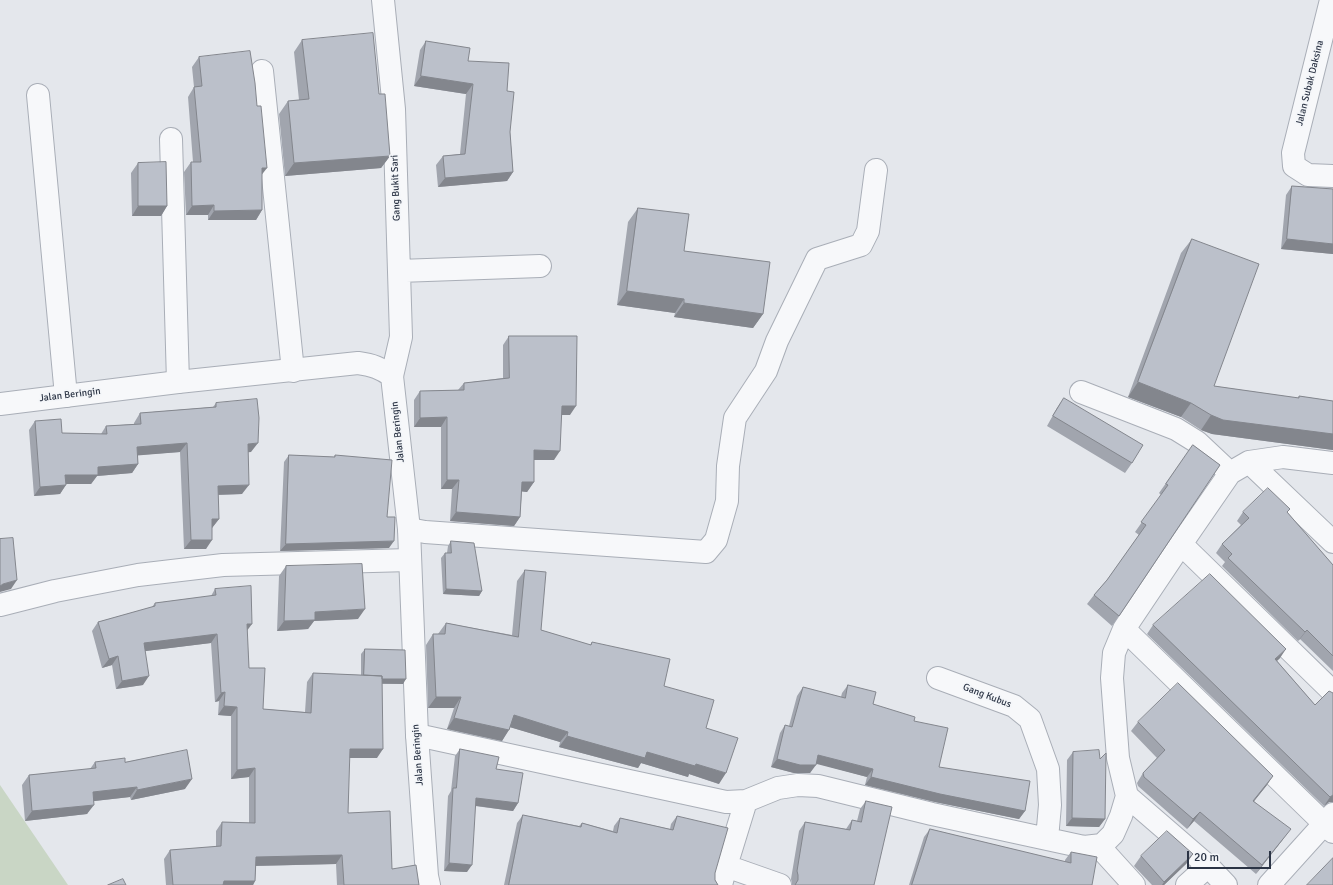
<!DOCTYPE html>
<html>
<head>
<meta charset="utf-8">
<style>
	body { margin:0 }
	#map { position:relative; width:1333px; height:885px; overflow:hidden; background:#e4e7ec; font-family:Signika,sans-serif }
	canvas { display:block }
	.scale { position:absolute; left:1187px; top:851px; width:84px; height:18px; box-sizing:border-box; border:2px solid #2b3445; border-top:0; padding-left:5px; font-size:12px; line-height:14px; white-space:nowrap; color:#2b3445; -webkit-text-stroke:3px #f4f6f9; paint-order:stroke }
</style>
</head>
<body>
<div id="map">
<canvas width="1333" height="885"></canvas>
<div class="scale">20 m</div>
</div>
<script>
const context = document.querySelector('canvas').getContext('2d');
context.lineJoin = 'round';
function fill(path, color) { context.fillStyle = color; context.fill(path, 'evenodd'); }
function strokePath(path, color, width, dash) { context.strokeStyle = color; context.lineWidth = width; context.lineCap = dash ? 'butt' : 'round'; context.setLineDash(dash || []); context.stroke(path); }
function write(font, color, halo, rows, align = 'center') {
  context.font = font + ' Signika,sans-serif'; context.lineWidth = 3.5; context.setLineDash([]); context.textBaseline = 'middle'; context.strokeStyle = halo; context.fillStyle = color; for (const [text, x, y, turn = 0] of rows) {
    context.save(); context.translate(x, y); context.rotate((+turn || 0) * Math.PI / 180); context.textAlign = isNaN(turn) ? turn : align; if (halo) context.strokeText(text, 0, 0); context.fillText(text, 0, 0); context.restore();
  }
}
fill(new Path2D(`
	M0 785 68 885H0Z`), '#c9d6c5');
const minor = new Path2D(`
	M383 0 394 109 401 337 392 376
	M1331 0 1293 153 1294 166 1308 175 1333 176
	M262 71 293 371
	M38 95 66 396
	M171 139 178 382
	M399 271 540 266
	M1081 392 1176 429 1197 442 1230 473
	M1249 462 1333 542
	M409 529 425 532 706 552 716 540 727 501 728 466 735 418 766 371 777 341 817 259 861 245 868 231 876 170
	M1181 544 1333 692
	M0 605 55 591 138 575 223 565 410 560
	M1124 629 1333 832
	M938 678 1014 706 1030 719 1048 769 1050 805 1047 839
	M417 735 726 802 746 801 778 788 798 785 818 786 932 814 1084 847 1102 845 1113 834 1121 816 1127 796 1118 758 1112 678 1114 653 1124 629 1181 544 1230 473 1249 462 1283 457 1333 463
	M1127 796 1208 866 1226 885
	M1102 845 1105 853 1134 885
	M726 866 780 885
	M721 885 726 866 746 801
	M1187 885 1208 866
	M1269 885 1333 814`);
const tertiary = new Path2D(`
	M0 404 178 382 358 363C372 365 381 368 392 376L409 529 417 735 427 876 429 885`);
strokePath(minor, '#a9aeb7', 24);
strokePath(tertiary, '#a9aeb7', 24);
strokePath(minor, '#f7f8fa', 22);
strokePath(tertiary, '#f7f8fa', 22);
fill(new Path2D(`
	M302 40 379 94 390 156 381 168 285 176 279 114 288 101 299 100 294 52Z
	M426 41 468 61 507 91 513 172 507 181 438 187 436 165 443 156 460 154 466 94 414 86 420 50Z
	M199 57 262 175V210L256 220H208V215H186L184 172 191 162H193L188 97 194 87 192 67Z
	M138 163 167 206 161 216H132L131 173Z
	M1292 186 1333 189V254L1281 249 1286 195Z
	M638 208 684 251 763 314 753 328 674 317 675 313 617 305 628 222Z
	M1192 239 1214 386 1298 398 1299 396 1333 401V450L1212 434 1201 430 1181 417 1128 397 1181 253Z
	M509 336 570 415H562L554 460H534V482L527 492 522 491 520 517 514 526 450 521 452 489H441V427H414V400L420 391 458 390 464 383 503 378V345Z
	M1064 398 1132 463 1125 473 1047 426 1057 408Z
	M216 403 251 452H248L242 494 218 495 219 519 212 528 206 549H184L180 452 138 455V464L132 473 97 476 91 484H66L60 494 34 496 29 430 35 421 62 433 101 434 106 426 134 424V423L140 413 213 407Z
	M1193 445 1220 465 1112 626 1087 604 1094 595 1107 580 1139 535 1135 532 1161 495 1159 493Z
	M289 455 334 457 335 455 387 517 389 548 280 551 284 462Z
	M1290 509 1287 512 1333 565V671L1300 639 1298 641 1222 566 1225 562 1216 553 1222 544 1241 525 1237 521 1243 512Z
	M451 541 482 591 479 596 443 594 441 558 445 553H447L448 546Z
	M286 566 358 619 314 621 308 629 277 631 279 576Z
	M525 570 541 630 590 645 592 642 664 686 706 728 719 784 689 774 688 777 641 763 638 768 559 747 560 742 510 727 502 741 447 729 454 708H428L426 645 433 634H438L446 623 512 635 517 581Z
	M215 589 247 631 249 668 263 709 305 712 307 682 313 673 361 675V654L365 649 403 684H382L377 758H349L348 813 392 869 419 885H337L336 864 256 866 255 881 253 885H166L164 859 170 850 216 847V831L222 822 249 823V777L231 779V716L218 715 219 701 215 702 211 643 145 651 143 685 116 689 112 665 102 668 92 631 98 622 152 607 155 603 211 596Z
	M1153 625 1280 658 1277 661 1315 705 1333 693V802H1329L1324 806 1147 634Z
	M848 685 873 704 914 721 939 767 1025 811 1019 819 935 802 865 785 867 777 816 763 810 773H794L771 767 780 733 785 725 789 726 797 696 803 687 841 697 842 693Z
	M1138 722 1267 785 1254 801 1284 838 1256 874 1194 821 1187 829 1138 786 1137 783 1143 773 1157 758 1131 731Z
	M460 749 496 769 518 803 513 811 475 806 467 872 444 871 448 796 451 791 455 756Z
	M1073 752 1100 759 1105 819 1099 827 1066 826 1067 760Z
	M95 762 185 789 131 800 130 797 94 801 87 814 25 821 22 785 29 775 90 769Z
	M866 801 874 885H792V883L791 879 799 831 805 822 846 829 852 820 857 821 860 809Z
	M523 815 579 826 582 823 613 831 614 826 620 818 670 829 671 824 677 816 715 873V880L718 885H504L517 823Z
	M930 829 1065 862V860L1071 852 1092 885H909L924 837Z
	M1193 854 1186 864 1164 885H1152L1134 866 1141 856Z`), '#a1a5ae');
fill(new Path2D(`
	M421 76 473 84 466 94 414 86Z
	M390 156 381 168 285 176 294 163Z
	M262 168H267L260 177Z
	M513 172 507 181 438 187 445 178Z
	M214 205 208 215H186L192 206Z
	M138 206H167L161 216H132Z
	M262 210 256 220H208L214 211Z
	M1287 239 1333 244V254L1281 249Z
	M627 291 684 299 675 313 617 305Z
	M684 303 763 314 753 328 674 317Z
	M1138 382 1191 403 1181 417 1128 397Z
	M562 406H576L570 415H555Z
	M1211 415 1333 434V450L1212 434 1201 430Z
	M447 417 441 427H414L420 418Z
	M187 443 180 452 131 456 137 447Z
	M258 443 251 452 241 453 248 444Z
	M534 450 560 451 554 460H528Z
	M138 464 132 473 97 476 91 484H59L65 475 98 467Z
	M447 480H459L452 489H441Z
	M522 482H534L527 492 516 491Z
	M66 485 60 494 34 496 40 487Z
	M249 485 242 494 211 495 218 486Z
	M456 512 520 517 514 526 450 521Z
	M212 519H219L212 528H206Z
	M191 540H212L206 549H184Z
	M394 541 389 548 280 551 286 544Z
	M17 580 11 589 0 592V586L3 584Z
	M446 589 482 591 479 596 443 594Z
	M365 609 358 619 314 621 308 629 277 631 284 621 315 612Z
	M247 624H252L246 632Z
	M1307 630 1300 639 1298 641 1305 632Z
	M217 634 211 643 138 652 144 643Z
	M1286 649 1280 658 1269 668 1275 659Z
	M118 656 112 665 102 668 109 659Z
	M149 676 143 685 116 689 122 681Z
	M364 678 406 679 403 684 360 683Z
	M225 692 219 701 215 702 221 693Z
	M436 697H461L454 708H428Z
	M224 706 237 707 231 716 218 715Z
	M514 715 568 732 560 742 506 726Z
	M454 718 509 730 502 741 447 729Z
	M567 736 647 752 696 764 726 773 719 784 689 774 688 777 641 763 638 768 559 747Z
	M350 749H383L377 758H344Z
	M818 755 873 769 867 777 813 763Z
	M777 759 816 765 810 773H794L771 767Z
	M255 768 249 777 231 779 237 770Z
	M1273 776 1267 785 1247 810 1253 801Z
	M871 777 1025 811 1019 819 935 802 865 785Z
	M192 779 185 789 131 800 137 790Z
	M137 787 130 797 86 802 93 792Z
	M1333 795V802H1329L1324 806 1330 797Z
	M476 798 518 803 513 811 470 805Z
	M94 805 87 814 25 821 32 811Z
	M1200 812 1194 821 1187 829 1193 819Z
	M1072 818 1105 819 1099 827 1066 826Z
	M1291 829 1256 874 1262 865Z
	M1193 854 1186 864 1164 885H1162L1164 882Z
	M342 855 336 864 250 866 256 857Z
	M449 863 472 865 467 872 444 871Z
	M224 881H255L253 885H220Z`), '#83868d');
const building = new Path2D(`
	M373 33 379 94H385L390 156 294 163 288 101 309 99 302 40Z
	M426 41 470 48 468 61 509 63 507 91 514 92 510 132 513 172 445 178 443 156 465 154 473 84 421 76Z
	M250 51 255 83 257 106H261L267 168H262V210L214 211V205L192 206 191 162H201L194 87 202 86 199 57Z
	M166 162 167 206H138V163Z
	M1292 186 1333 189V244L1287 239Z
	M638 208 689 214 684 251 770 262 763 314 684 303V299L627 291Z
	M1192 239 1259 264 1214 386 1299 398V396L1333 401V434L1223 420 1211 415 1191 403 1138 382Z
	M509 336H577L576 406H562L560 451 534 450V482H522L520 517 456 512 459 480H447V417L420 418V391L464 390V383L509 378Z
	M1064 398 1143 445 1132 463 1053 416Z
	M257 399 259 418 258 443 248 444 249 485 218 486 219 519H212V540H191L187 443 137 447 138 464 98 467V475H65L66 485 40 487 35 421 61 419 62 433 107 434 106 426 141 424 140 413 216 407V403Z
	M1193 445 1220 465 1119 616 1094 595 1107 580 1146 525 1141 522 1168 485 1166 484Z
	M289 455 335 457V455L392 460 387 517H395L394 541 286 544Z
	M1268 488 1290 509 1287 512 1333 565V656L1307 630 1305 632 1228 558 1232 554 1222 544 1249 518 1243 512Z
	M13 538 17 580 3 584 0 586V539Z
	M451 541 474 543 482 591 446 589 445 553H451Z
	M362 564 365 609 315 612V620L284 621 286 566Z
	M525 570 546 572 541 630 591 645 592 642 670 659 664 686 714 700 706 728 738 738 726 773 696 764 695 766 647 752 645 758 567 736 568 732 514 715 509 730 454 718 461 697H436L433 634H445L446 623 518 637Z
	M1210 574 1286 649 1275 659 1315 705 1329 691 1333 693V795L1330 797 1153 625Z
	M251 586 252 624H247L249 668H265L263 709 311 713 313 673 382 676 383 749H350L348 813 390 811 392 869 416 865 419 885H344L342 855 256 857 255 881H224L223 885H173L170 850 221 846 222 822 255 823V768L237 770V707L224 706 225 692 221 693 217 634 144 643 149 676 122 681 118 656 109 659 98 622 155 606V603L216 595 215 589Z
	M365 649 405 650 406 679H382V676L364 675Z
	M1178 683 1273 776 1253 801 1291 829 1262 865 1200 812 1193 819 1144 777 1143 773 1165 750 1138 722Z
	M848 685 876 692 873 704 915 717 914 721 948 728 939 767 1030 781 1025 811 940 794 871 777 873 769 818 755 816 765H800L777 759 785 725 792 727 803 687 845 698Z
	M460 749 499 757 496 769 523 773 518 803 476 798 472 865 449 863 453 788H456Z
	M187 750 192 779 137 790V787L93 792 94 805 32 811 29 775 96 768 95 762 125 758V762Z
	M1099 750 1100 759 1106 753 1105 819 1072 818 1073 752Z
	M866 801 892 807 874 885H795L798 880V875L797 871 805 822 850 830 852 820 861 822Z
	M523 815 581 827 582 823 617 833 620 818 673 830 677 816 728 828 715 873V880L718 885H509Z
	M930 829 1071 863V852L1097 857 1092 885H912Z
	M1167 831 1193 854 1164 882 1141 856Z
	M1333 858V885H1307Z
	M123 879 126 885H108Z`);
fill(building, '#bbc0ca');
strokePath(building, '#83868d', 1);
write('10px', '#2b3445', '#f4f6f9', [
	["Jalan Subak Daksina",1310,83,-76],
	["Gang Bukit Sari",396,188,-92],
	["Jalan Beringin",70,395,-7],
	["Jalan Beringin",398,432,-96],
	["Gang Kubus",987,696,21],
	["Jalan Beringin",418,755,-94]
]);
</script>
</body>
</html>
